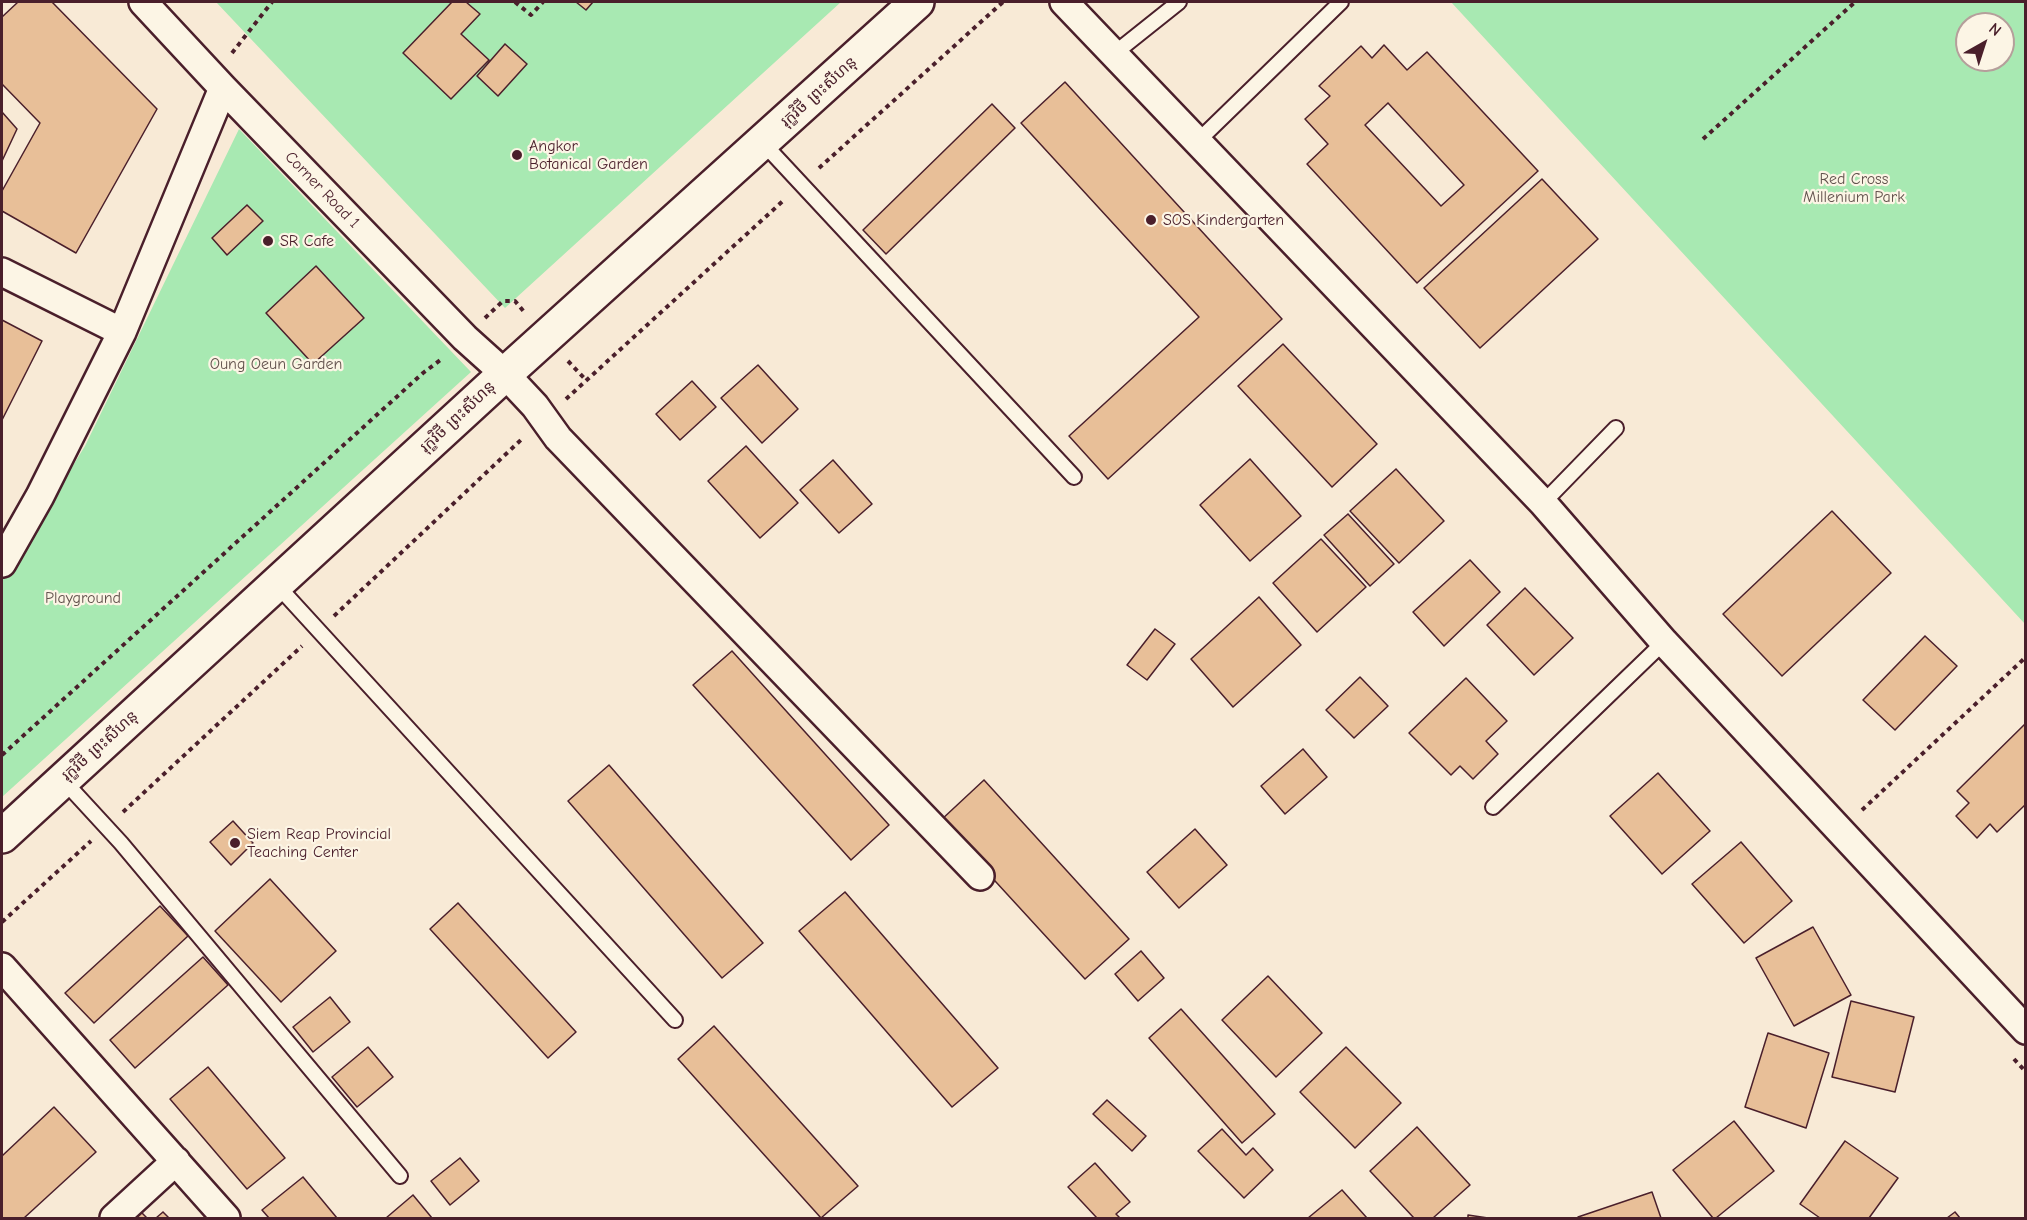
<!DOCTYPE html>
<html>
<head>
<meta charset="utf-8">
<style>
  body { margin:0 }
  #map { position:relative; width:2027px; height:1220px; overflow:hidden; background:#f8ead6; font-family:"Comic Neue",sans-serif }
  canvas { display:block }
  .frame { position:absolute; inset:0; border:3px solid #4a1f2b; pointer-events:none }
  .north { position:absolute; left:1955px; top:12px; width:60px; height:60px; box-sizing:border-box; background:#fcf5e5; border:2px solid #b59f9b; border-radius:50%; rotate:39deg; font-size:16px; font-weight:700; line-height:24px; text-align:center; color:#4a1f2b }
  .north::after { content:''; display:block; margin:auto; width:21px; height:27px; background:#4a1f2b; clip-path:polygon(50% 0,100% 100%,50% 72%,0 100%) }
</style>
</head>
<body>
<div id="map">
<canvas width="2027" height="1220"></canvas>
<div class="frame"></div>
<div class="north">N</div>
</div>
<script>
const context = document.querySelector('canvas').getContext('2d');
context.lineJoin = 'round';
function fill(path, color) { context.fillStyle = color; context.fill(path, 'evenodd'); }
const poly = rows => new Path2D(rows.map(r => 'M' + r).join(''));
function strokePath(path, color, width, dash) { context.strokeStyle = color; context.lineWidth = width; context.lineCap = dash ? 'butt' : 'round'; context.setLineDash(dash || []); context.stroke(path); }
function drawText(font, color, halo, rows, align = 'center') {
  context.font = font + ' "Comic Neue","Noto Sans Khmer",sans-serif'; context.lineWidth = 4.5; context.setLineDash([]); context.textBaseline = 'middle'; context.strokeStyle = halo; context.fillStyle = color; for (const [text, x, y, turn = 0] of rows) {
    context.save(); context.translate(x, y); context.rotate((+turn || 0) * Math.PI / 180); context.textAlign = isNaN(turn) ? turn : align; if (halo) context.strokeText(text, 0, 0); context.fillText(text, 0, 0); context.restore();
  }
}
const green = poly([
  [216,2,841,2,505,308],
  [1451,2,2025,2,2025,624],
  [1967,24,2003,24,2003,60,1967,60],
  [239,129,471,372,2,797,2,580,85,446]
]);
const building = poly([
  [18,2,52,2,157,109,76,253,2,211,2,191,40,123,2,84,2,17,18,2],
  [452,2,466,2,480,14,461,34,489,60,451,99,403,53,452,2],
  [576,2,593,2,586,10,576,2],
  [505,44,527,64,498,96,477,76,505,44],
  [1384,45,1407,70,1427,52,1538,171,1417,283,1307,164,1328,144,1305,119,1330,96,1319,86,1361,46,1372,58,1384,45],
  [1388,103,1464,185,1441,206,1365,125,1388,103],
  [1065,82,1282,319,1108,479,1069,436,1199,317,1021,123,1065,82],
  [992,104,1015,128,886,254,863,230,992,104],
  [2,112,17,129,2,161,2,112],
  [1542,179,1598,239,1480,348,1424,288,1542,179],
  [247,205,263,221,227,255,212,238,247,205],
  [316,266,364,318,313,364,266,313,316,266],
  [2,320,42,341,2,420,2,320],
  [1283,344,1377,444,1332,487,1238,386,1283,344],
  [758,365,798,409,762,443,721,398,758,365],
  [692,381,716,407,680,440,656,414,692,381],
  [746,446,798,503,760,538,708,481,746,446],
  [1250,459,1301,516,1250,561,1200,505,1250,459],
  [833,460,872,504,839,533,800,490,833,460],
  [1396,469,1444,521,1399,563,1350,511,1396,469],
  [1832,511,1891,573,1782,676,1723,614,1832,511],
  [1348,514,1394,564,1370,586,1324,535,1348,514],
  [1321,539,1366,587,1317,632,1273,583,1321,539],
  [1470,560,1500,592,1444,646,1413,612,1470,560],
  [1525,588,1573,638,1534,675,1487,625,1525,588],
  [1259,597,1301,645,1233,707,1191,659,1259,597],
  [1155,629,1175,644,1147,680,1127,665,1155,629],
  [1925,636,1957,666,1895,730,1863,700,1925,636],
  [732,651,889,825,851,860,693,685,732,651],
  [1360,677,1388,706,1354,738,1326,710,1360,677],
  [1466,678,1507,721,1486,741,1498,754,1473,779,1460,766,1451,775,1409,733,1466,678],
  [2026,723,2026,804,1997,832,1990,824,1977,838,1956,816,1969,803,1957,791,2026,723],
  [1303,749,1327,777,1285,814,1261,786,1303,749],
  [609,765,763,943,722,978,568,801,609,765],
  [1658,773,1710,831,1662,874,1610,816,1658,773],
  [984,780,1129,939,1085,979,940,821,984,780],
  [233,821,253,843,231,865,210,842,233,821],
  [1195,829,1227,865,1179,908,1147,872,1195,829],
  [1741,842,1792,901,1744,943,1692,884,1741,842],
  [270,879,336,951,281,1002,215,931,270,879],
  [845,892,998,1068,952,1107,799,931,845,892],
  [458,903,576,1032,548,1058,430,929,458,903],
  [160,906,188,936,94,1023,65,993,160,906],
  [1813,927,1851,995,1794,1026,1756,958,1813,927],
  [1141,951,1164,978,1138,1001,1115,974,1141,951],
  [203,957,228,985,135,1068,110,1040,203,957],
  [1268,976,1322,1033,1276,1077,1222,1020,1268,976],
  [330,997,350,1022,313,1052,293,1027,330,997],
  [1851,1001,1914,1017,1895,1092,1832,1077,1851,1001],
  [1181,1009,1275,1114,1242,1143,1149,1038,1181,1009],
  [714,1026,858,1186,821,1218,678,1059,714,1026],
  [1768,1033,1829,1053,1806,1128,1745,1107,1768,1033],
  [368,1047,393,1077,357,1107,332,1077,368,1047],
  [1346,1047,1401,1103,1355,1148,1300,1092,1346,1047],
  [208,1067,285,1158,247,1189,170,1099,208,1067],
  [1107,1100,1146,1136,1132,1151,1093,1114,1107,1100],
  [54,1107,96,1152,24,1218,2,1218,2,1156,54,1107],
  [1734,1121,1774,1171,1716,1218,1713,1218,1673,1170,1734,1121],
  [1417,1127,1470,1185,1433,1218,1414,1218,1370,1171,1417,1127],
  [1222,1129,1246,1155,1253,1148,1273,1170,1244,1198,1198,1151,1222,1129],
  [1845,1141,1898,1178,1869,1218,1820,1218,1800,1204,1845,1141],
  [460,1158,479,1181,450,1205,431,1181,460,1158],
  [1095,1163,1130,1202,1116,1214,1120,1218,1097,1218,1068,1187,1095,1163],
  [303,1177,337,1218,269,1218,262,1210,303,1177],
  [1342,1190,1367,1218,1308,1218,1342,1190],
  [1652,1192,1661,1218,1578,1218,1578,1217,1652,1192],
  [413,1195,432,1218,386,1218,413,1195],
  [138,1209,147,1218,127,1218,138,1209],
  [163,1212,169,1218,156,1218,163,1212],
  [1955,1212,1960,1218,1947,1218,1955,1212],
  [1468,1215,1488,1218,1468,1218,1468,1215]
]);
const path = poly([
  [515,2,531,15,543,2],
  [232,53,272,2],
  [1703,139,1855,2],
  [819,168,1003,2],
  [485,318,503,301,515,301,525,313],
  [568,361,586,380],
  [566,399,784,200],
  [334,616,523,438],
  [2,755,423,373,443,358],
  [1862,810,2026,657],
  [123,812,302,646],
  [2,922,91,841],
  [2014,1059,2026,1072]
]);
const lane = poly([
  [1115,53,1179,2],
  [1198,141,1341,2],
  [763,143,1074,477],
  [1543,503,1616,428],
  [276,584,675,1020],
  [63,780,121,843,400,1176],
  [1493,807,1664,642]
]);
const street = poly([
  [143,2,223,88,465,338,505,374,535,406,558,438,980,876],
  [1064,2,1543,503,1664,642,2026,1030],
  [2,272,122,332],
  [2,563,40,496,122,332,223,88],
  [2,967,226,1218],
  [114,1218,176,1161]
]);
const secondary = poly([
  [2,836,505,374,917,2]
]);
const markers = [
  [517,155,6,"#4a1f2b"],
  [1151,220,6,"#4a1f2b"],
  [268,241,6,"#4a1f2b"],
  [235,843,6,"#4a1f2b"]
];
const streetNames = [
  ["រុក្ខវិថី ព្រះសីហនុ",819,92,-42],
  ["Corner Road 1",322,190,46],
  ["រុក្ខវិថី ព្រះសីហនុ",458,417,-43],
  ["រុក្ខវិថី ព្រះសីហនុ",100,746,-42]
];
const poiNames = [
  ["Angkor",529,146],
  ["Botanical Garden",529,164],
  ["SOS Kindergarten",1163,220],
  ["SR Cafe",280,241],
  ["Siem Reap Provincial",247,834],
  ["Teaching Center",247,852]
];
const parkNames = [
  ["Red Cross",1854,179],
  ["Millenium Park",1854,197],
  ["Oung Oeun Garden",276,364],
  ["Playground",83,598]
];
fill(green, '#a8e9b2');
fill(building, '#e8bf98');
strokePath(building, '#4a1f2b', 1.5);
strokePath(lane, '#4a1f2b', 18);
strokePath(street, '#4a1f2b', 32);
strokePath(secondary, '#4a1f2b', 38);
strokePath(path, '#4a1f2b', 4, [4.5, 4.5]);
strokePath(lane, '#fcf5e5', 14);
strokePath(street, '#fcf5e5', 27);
strokePath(secondary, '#fcf5e5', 33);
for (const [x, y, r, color] of markers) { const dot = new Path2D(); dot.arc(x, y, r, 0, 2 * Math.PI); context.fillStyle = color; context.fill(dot); strokePath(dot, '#fcf5e5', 2); }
drawText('16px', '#4a1f2b', '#fcf5e5', streetNames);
drawText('16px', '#4a1f2b', '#fcf5e5', poiNames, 'left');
drawText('16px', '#62524d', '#fcf5e5', parkNames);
</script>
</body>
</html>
